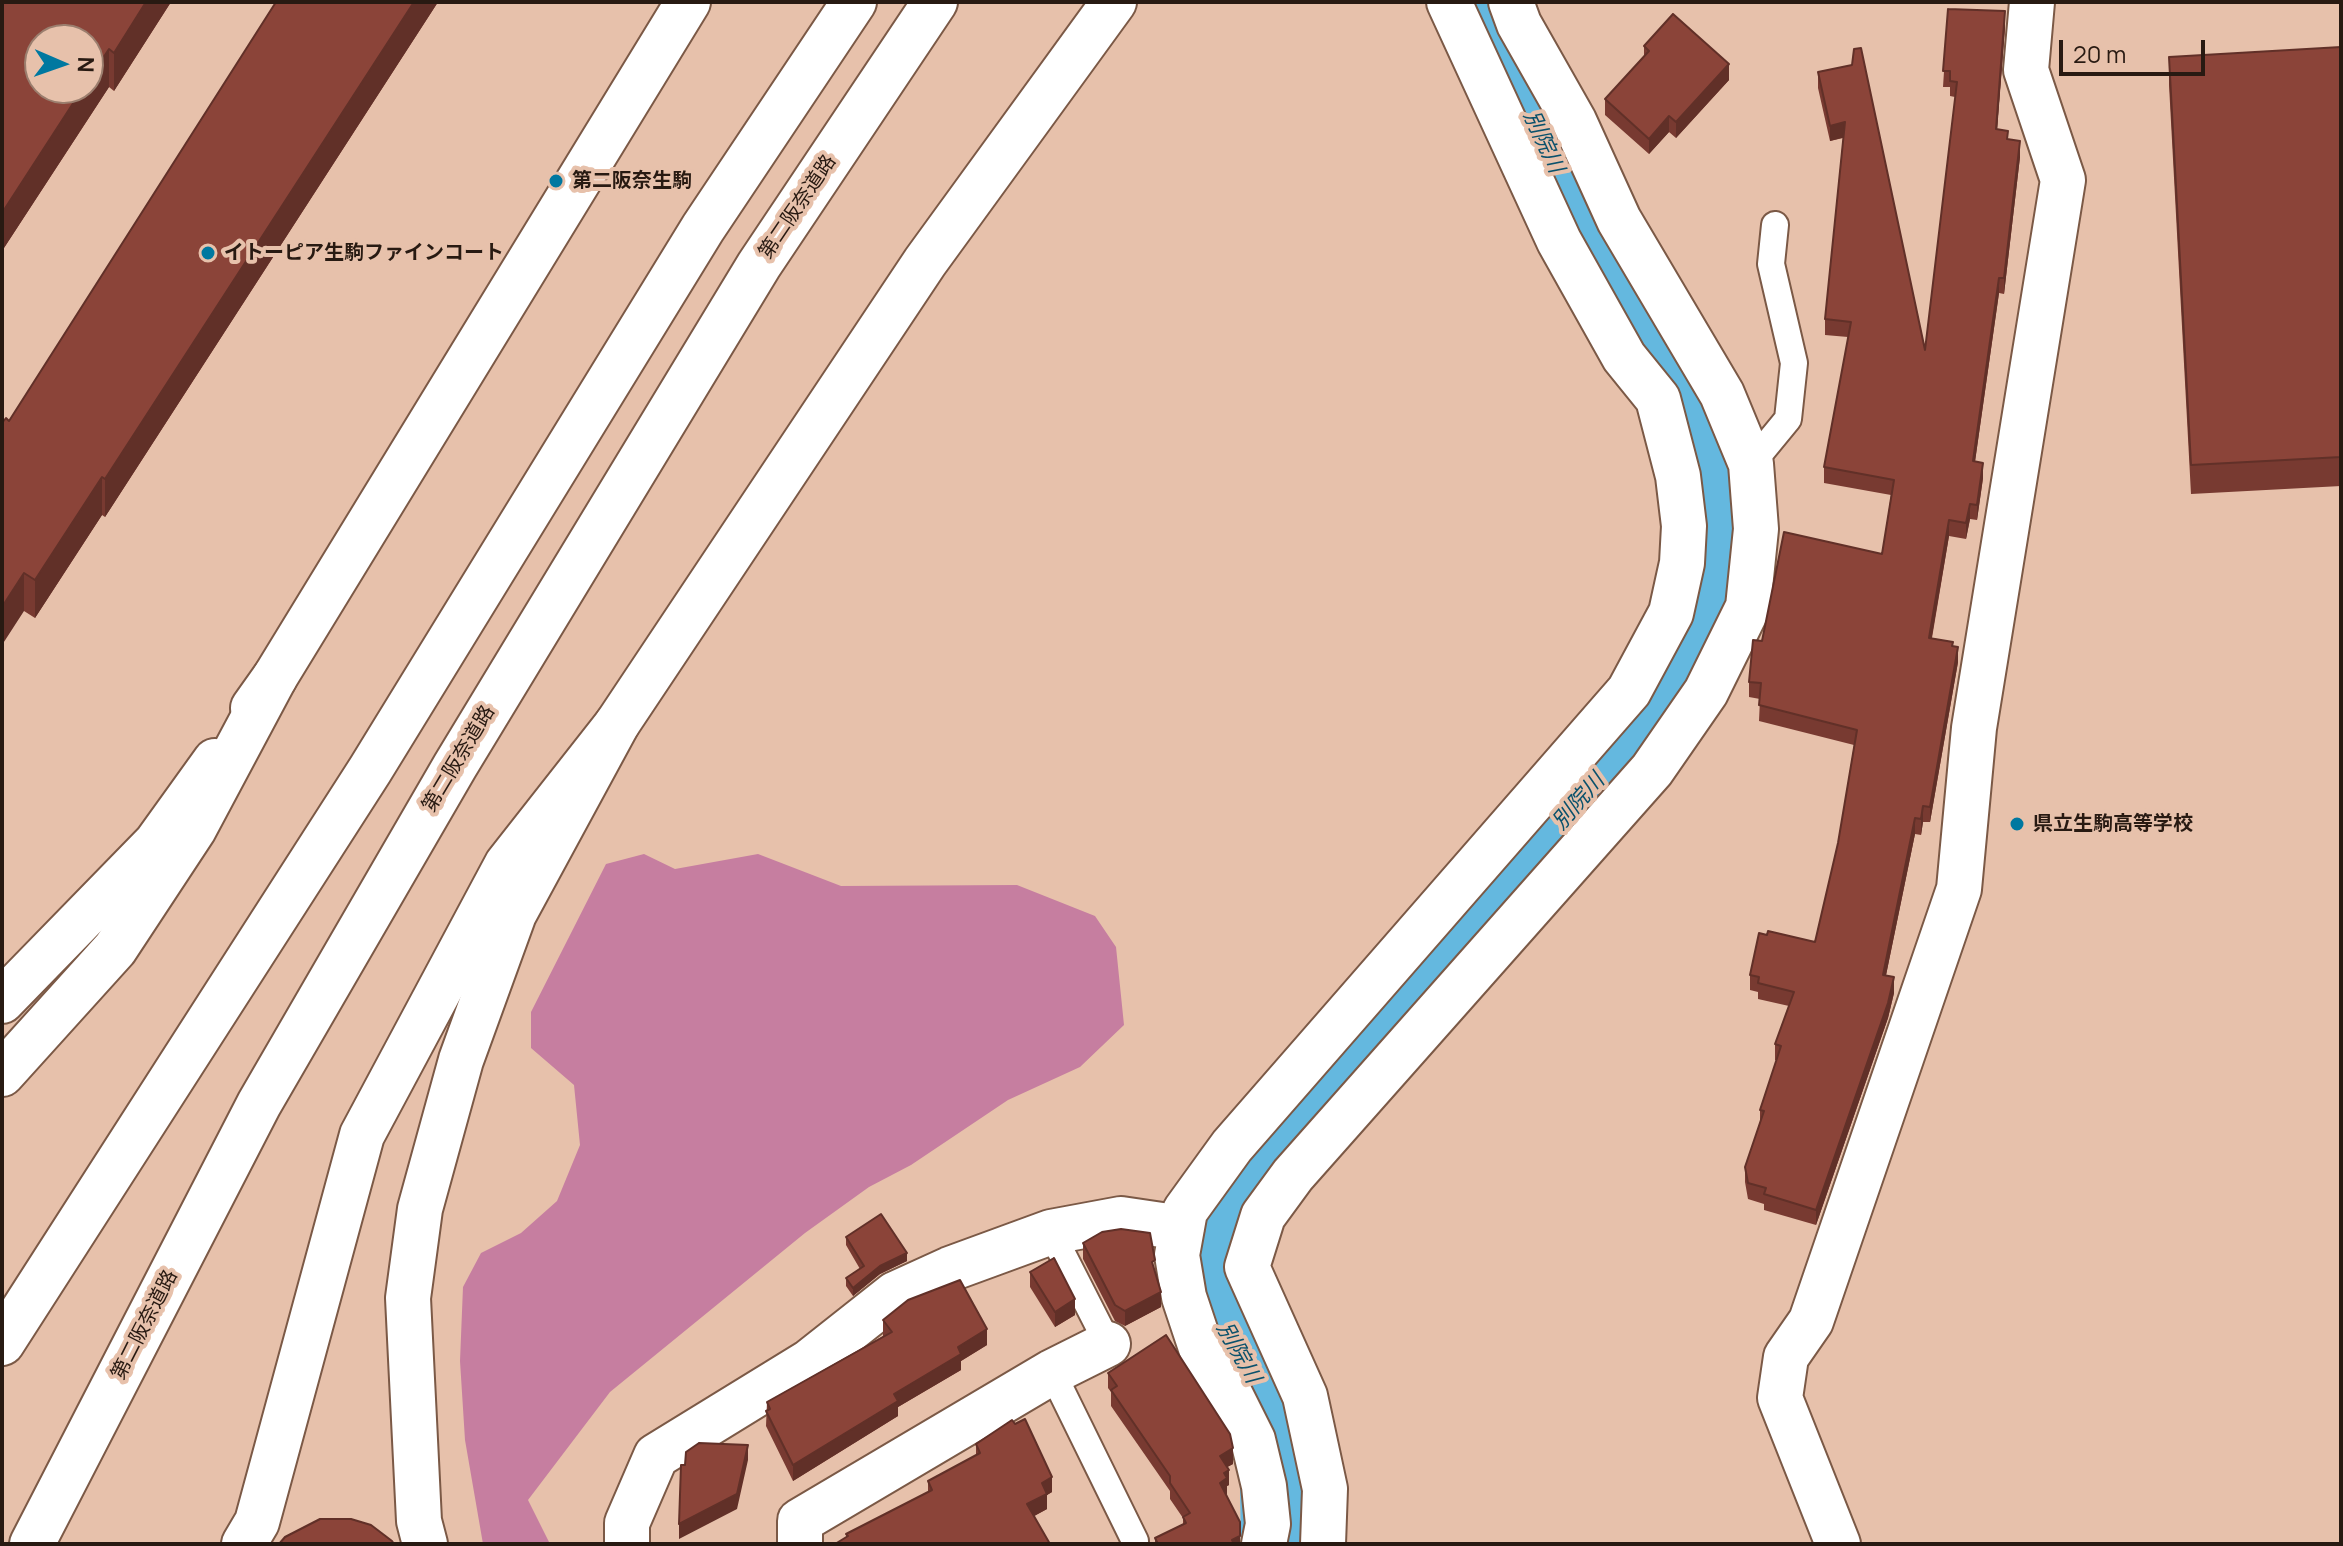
<!DOCTYPE html>
<html>
<head>
<meta charset="utf-8">
<style>
  body { margin:0 }
  #map { position:relative; width:2343px; height:1546px; overflow:hidden; background:#e7c1ab; font-family:Manrope,sans-serif }
  canvas { display:block }
  .frame { position:absolute; inset:0; border:4px solid #281a12; pointer-events:none }
  .north { position:absolute; left:24px; top:24px; width:80px; height:80px; box-sizing:border-box; background:#e7c1ab; border:2px solid #9b7e6e; border-radius:50%; rotate:92deg; font-size:22px; font-weight:700; line-height:32px; text-align:center; color:#281a12 }
  .north::after { content:''; display:block; margin:auto; width:28px; height:36px; background:#0078a0; clip-path:polygon(50% 0,100% 100%,50% 72%,0 100%) }
  .scale { position:absolute; left:2059px; top:40px; width:146px; height:36px; box-sizing:border-box; border:4px solid #281a12; border-top:0; padding-left:10px; font-size:24px; line-height:28px; white-space:nowrap; color:#281a12; -webkit-text-stroke:6px #e7c1ab; paint-order:stroke }
</style>
</head>
<body>
<div id="map">
<canvas width="2343" height="1546"></canvas>
<div class="frame"></div>
<div class="north">N</div>
<div class="scale">20 m</div>
</div>
<script>
const context = document.querySelector('canvas').getContext('2d');
context.lineJoin = 'round';
function fill(path, color) { context.fillStyle = color; context.fill(path, 'evenodd'); }
const poly = rows => new Path2D(rows.map(r => 'M' + r).join(''));
function strokePath(path, color, width, dash) { context.strokeStyle = color; context.lineWidth = width; context.lineCap = dash ? 'butt' : 'round'; context.setLineDash(dash || []); context.stroke(path); }
function drawText(font, color, halo, rows, align = 'center') {
  context.font = font + ' Manrope,"Noto Sans JP",sans-serif'; context.lineWidth = 8; context.setLineDash([]); context.textBaseline = 'middle'; context.strokeStyle = halo; context.fillStyle = color; for (const [text, x, y, turn = 0] of rows) {
    context.save(); context.translate(x, y); context.rotate((+turn || 0) * Math.PI / 180); context.textAlign = isNaN(turn) ? turn : align; if (halo) context.strokeText(text, 0, 0); context.fillText(text, 0, 0); context.restore();
  }
}
const forest = poly([
  [644,854,675,869,758,854,841,886,1017,885,1095,916,1116,947,1124,1025,1080,1067,1008,1100,911,1165,869,1187,805,1233,610,1392,528,1500,550,1544,483,1544,465,1440,460,1361,463,1287,481,1253,521,1233,557,1201,580,1145,574,1085,531,1048,531,1012,606,864]
]);
const river = poly([
  [1285,1544,1283,1436,1251,1383,1211,1302,1211,1222,1614,761,1687,653,1710,602,1722,547,1709,467,1681,394,1644,322,1586,234,1477,2]
]);
const service = poly([
  [1751,464,1788,419,1794,363,1771,264,1775,225],
  [1051,1232,1108,1344],
  [1052,1372,1135,1541]
]);
const minor = poly([
  [627,1544,627,1523,656,1456,809,1362,895,1294,950,1269,1051,1232,1121,1219,1182,1228],
  [800,1544,800,1521,1052,1372,1108,1344],
  [1264,1544,1268,1524,1264,1486,1253,1440,1229,1392,1206,1363,1184,1297,1177,1255,1185,1211,1232,1146,1629,691,1671,613,1682,563,1684,526,1678,476,1658,399,1624,357,1559,241,1449,2],
  [1323,1544,1325,1489,1305,1396,1247,1267,1263,1216,1293,1175,1652,770,1706,692,1748,607,1756,529,1751,464,1722,394,1619,220,1574,121,1519,24,1511,2],
  [1838,1544,1780,1398,1786,1357,1811,1321,1959,889,1974,728,2063,180,2026,70,2032,2]
]);
const tertiary = poly([
  [253,708,275,677,688,2],
  [2,1001,156,843,215,761],
  [425,1544,419,1521,408,1298,420,1209,461,1060,514,914,617,724,925,262,1114,2]
]);
const motorway = poly([
  [2,1074,115,949,194,829,275,677],
  [2,1343,370,770,703,228,854,2],
  [32,1544,259,1104,455,766,759,265,935,2],
  [244,1544,257,1522,362,1135,507,864,617,724]
]);
const wall = poly([
  [2,2,171,2,114,91,109,87,2,251],
  [276,2,438,2,105,517,102,515,35,618,24,611,9,421],
  [1948,9,2005,11,2005,27,1997,129,2008,131,2008,139,2020,141,2020,157,2004,294,1999,293,1975,461,1983,463,1983,478,1977,520,1970,519,1966,539,1949,536,1932,638,1953,642,1953,646,1958,647,1958,662,1930,822,1923,822,1921,835,1915,834,1886,975,1894,977,1894,993,1888,1018,1816,1225,1764,1210,1764,1204,1748,1199,1745,1182,1745,1167,1760,1122,1760,1110,1777,1060,1775,1060,1775,1044,1789,1006,1758,999,1758,992,1750,990,1750,975,1759,933,1767,935,1768,931,1815,942,1838,843,1854,745,1759,721,1760,699,1749,697,1749,682,1753,640,1762,641,1784,532,1882,554,1891,495,1824,483,1824,467,1848,337,1825,335,1825,319,1843,138,1830,141,1818,88,1818,72,1852,65,1854,49,1861,48,1925,350,1955,97,1950,96,1950,87,1943,87],
  [1644,46,1729,80,1676,138,1669,132,1649,154,1605,115,1605,99,1644,57],
  [2341,47,2341,486,2191,494,2169,85,2169,57],
  [846,1237,907,1261,880,1274,853,1296,846,1286,846,1278,860,1269,846,1245],
  [1083,1243,1155,1272,1161,1307,1125,1326,1115,1321,1083,1259],
  [1030,1272,1075,1315,1055,1327,1030,1287],
  [883,1320,987,1345,961,1361,961,1370,898,1407,898,1416,793,1481,766,1426,767,1402,883,1336],
  [1108,1373,1233,1464,1227,1467,1229,1485,1227,1486,1226,1494,1240,1544,1155,1544,1155,1538,1183,1524,1183,1518,1170,1499,1170,1491,1111,1406,1111,1392,1108,1388],
  [976,1444,1052,1492,1047,1495,1047,1509,1034,1516,846,1537,846,1534,928,1492,928,1481,976,1456]
]);
const shadedWall = poly([
  [146,2,171,2,114,91,114,53],
  [414,2,438,2,105,517,105,479],
  [2005,11,2005,27,1996,145,1996,129],
  [109,49,109,87,2,251,2,213,83,88,88,88,88,81],
  [1729,64,1729,80,1676,138,1676,122],
  [1669,116,1669,132,1649,154,1649,139],
  [1845,122,1845,137,1830,141,1830,126],
  [2020,141,2020,157,2004,294,2004,278],
  [1999,278,1999,293,1973,476,1973,461],
  [1983,463,1983,478,1977,520,1977,505],
  [102,477,102,515,35,618,35,580],
  [1970,504,1970,519,1966,539,1966,523],
  [1949,520,1949,536,1929,653,1929,638],
  [24,573,24,611,2,645,2,607],
  [1958,647,1958,662,1930,822,1930,807],
  [1923,806,1923,822,1921,835,1921,819],
  [1915,818,1915,834,1883,990,1883,975],
  [1894,977,1894,993,1888,1018,1816,1225,1816,1210],
  [907,1253,907,1261,880,1274,853,1296,853,1288,880,1266],
  [1161,1292,1161,1307,1125,1326,1125,1311],
  [1075,1299,1075,1315,1055,1327,1055,1312],
  [987,1329,987,1345,961,1361,961,1370,898,1407,898,1416,793,1481,793,1465,958,1347],
  [748,1445,748,1460,737,1509,679,1539,679,1524],
  [1233,1448,1233,1464,1220,1471,1220,1456],
  [1229,1470,1229,1485,1227,1486,1227,1494,1220,1498,1220,1483,1224,1473],
  [1052,1477,1052,1492,1047,1495,1047,1509,1027,1520,1027,1504,1042,1483],
  [1240,1536,1240,1544,1232,1544,1232,1540]
]);
const building = poly([
  [2,2,146,2,114,53,109,49,88,81,88,40,40,40,40,88,83,88,2,213,2,2],
  [276,2,414,2,105,479,102,477,35,580,24,573,2,607,2,423,6,418,9,421,276,2],
  [1948,9,2005,11,1996,129,2008,131,2007,139,2020,141,2004,278,1999,278,1973,461,1983,463,1977,505,1970,504,1966,523,1949,520,1929,638,1953,642,1952,646,1958,647,1930,807,1923,806,1921,819,1915,818,1883,975,1894,977,1888,1003,1816,1210,1764,1194,1766,1188,1748,1183,1745,1167,1764,1111,1760,1110,1781,1046,1775,1044,1794,992,1758,983,1759,977,1750,975,1759,933,1767,935,1768,931,1815,942,1838,843,1857,730,1759,705,1761,683,1749,682,1753,640,1762,641,1784,532,1882,554,1894,480,1824,467,1851,322,1825,319,1845,122,1830,126,1818,72,1852,65,1854,49,1861,48,1925,350,1957,82,1950,81,1950,71,1943,71,1948,9],
  [1673,14,1729,64,1676,122,1669,116,1649,139,1605,99,1649,51,1644,46,1673,14],
  [2341,47,2341,457,2191,465,2169,57,2341,47],
  [881,1214,907,1253,880,1266,853,1288,846,1278,864,1266,846,1237,881,1214],
  [1121,1229,1150,1233,1155,1260,1152,1262,1161,1292,1125,1311,1115,1305,1083,1243,1102,1232,1121,1229],
  [1054,1258,1075,1299,1055,1312,1030,1272,1054,1258],
  [960,1280,987,1329,958,1347,961,1354,894,1394,898,1401,793,1465,766,1411,770,1409,767,1402,892,1332,883,1320,908,1300,960,1280],
  [1166,1335,1230,1434,1233,1448,1220,1456,1229,1470,1224,1473,1227,1478,1220,1483,1240,1522,1240,1536,1232,1540,1234,1544,1158,1544,1155,1538,1186,1523,1183,1517,1190,1513,1170,1483,1170,1476,1111,1390,1117,1386,1108,1373,1166,1335],
  [1025,1419,1052,1477,1042,1483,1047,1494,1027,1504,1050,1544,835,1544,848,1536,846,1534,932,1490,928,1481,980,1453,976,1444,1012,1420,1015,1424,1025,1419],
  [699,1443,748,1445,737,1494,679,1524,681,1465,685,1465,686,1452,699,1443],
  [320,1519,351,1519,371,1525,392,1541,394,1544,279,1544,285,1537,320,1519]
]);
const markers = [
  [556,181,8,"#0078a0"],
  [208,253,8,"#0078a0"],
  [2017,824,8,"#0078a0"]
];
const poiNames = [
  ["第二阪奈生駒",572,181],
  ["イトーピア生駒ファインコート",224,253],
  ["県立生駒高等学校",2033,824]
];
const streetNames = [
  ["第二阪奈道路",798,207,-56],
  ["第二阪奈道路",459,759,-59],
  ["第二阪奈道路",145,1325,-63]
];
const waterNames = [
  ["別院川",1543,142,65],
  ["別院川",1579,802,-49],
  ["別院川",1238,1353,61]
];
fill(forest, '#c67ea0');
strokePath(river, '#64b8df', 88);
strokePath(service, '#7b5946', 30);
strokePath(minor, '#7b5946', 48);
strokePath(tertiary, '#7b5946', 48);
strokePath(motorway, '#7b5946', 48);
strokePath(service, '#fff', 26);
strokePath(minor, '#fff', 44);
strokePath(tertiary, '#fff', 44);
strokePath(motorway, '#fff', 44);
fill(wall, '#783a31');
fill(shadedWall, '#613028');
fill(building, '#8b4439');
strokePath(building, '#613028', 2);
for (const [x, y, r, color] of markers) { const dot = new Path2D(); dot.arc(x, y, r, 0, 2 * Math.PI); context.fillStyle = color; context.fill(dot); strokePath(dot, '#e7c1ab', 3); }
drawText('bold 20px', '#281a12', '#e7c1ab', poiNames, 'left');
drawText('20px', '#281a12', '#e7c1ab', streetNames);
drawText('italic 22px', '#0a516c', '#e7c1ab', waterNames);
</script>
</body>
</html>
